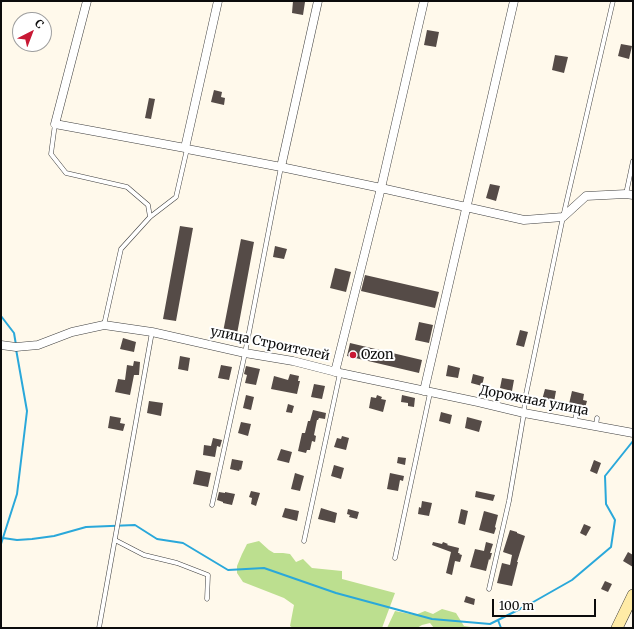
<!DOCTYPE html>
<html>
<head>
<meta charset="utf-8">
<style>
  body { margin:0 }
  #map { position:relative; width:634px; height:629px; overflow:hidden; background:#fff9eb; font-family:Merriweather,serif }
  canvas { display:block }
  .frame { position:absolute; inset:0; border:2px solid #0c0c0c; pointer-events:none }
  .north { position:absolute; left:12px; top:12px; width:40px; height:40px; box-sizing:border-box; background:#fff; border:1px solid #9e9e9e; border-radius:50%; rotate:42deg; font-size:11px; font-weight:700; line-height:16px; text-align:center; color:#0c0c0c }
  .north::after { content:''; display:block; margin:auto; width:14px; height:18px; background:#c81834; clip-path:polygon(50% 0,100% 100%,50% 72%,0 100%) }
  .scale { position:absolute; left:492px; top:599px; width:104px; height:18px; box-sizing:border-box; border:2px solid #0c0c0c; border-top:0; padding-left:5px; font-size:12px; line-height:14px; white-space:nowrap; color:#0c0c0c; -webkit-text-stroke:3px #fff; paint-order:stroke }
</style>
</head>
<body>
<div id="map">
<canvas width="634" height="629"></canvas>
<div class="frame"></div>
<div class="north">С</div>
<div class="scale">100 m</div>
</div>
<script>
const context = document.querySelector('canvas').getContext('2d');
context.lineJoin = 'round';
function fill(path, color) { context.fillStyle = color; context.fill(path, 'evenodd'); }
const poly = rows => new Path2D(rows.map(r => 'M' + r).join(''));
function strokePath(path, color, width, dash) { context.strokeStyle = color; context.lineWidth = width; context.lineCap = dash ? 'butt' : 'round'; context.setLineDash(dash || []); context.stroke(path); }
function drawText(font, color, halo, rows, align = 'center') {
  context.font = font + ' Merriweather,serif'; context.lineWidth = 4; context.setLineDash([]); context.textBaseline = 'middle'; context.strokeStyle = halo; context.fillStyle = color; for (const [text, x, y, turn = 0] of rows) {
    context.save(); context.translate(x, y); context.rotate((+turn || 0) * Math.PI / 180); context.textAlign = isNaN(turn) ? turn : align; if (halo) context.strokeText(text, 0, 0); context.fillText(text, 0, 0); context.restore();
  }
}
const forest = poly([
  [259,541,269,550,274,553,283,553,290,554,296,562,303,559,312,568,342,571,342,579,395,593,382,628,293,628,290,626,294,605,284,598,243,582,237,573,237,566,242,554,247,544],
  [442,609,456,613,464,626,478,628,434,628,430,623,422,625,417,628,387,628,395,611,415,615,425,611,433,614]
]);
const stream = poly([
  [1,2,2,1],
  [1,316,14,333,16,345],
  [3,538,17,540,32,539,54,536,86,527,135,525,157,539,183,543,228,570,264,568,336,593,432,619,490,624,528,605,572,580,611,547,615,520,606,504,605,476,633,441],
  [1,544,17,494,27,411,16,349],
  [498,620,501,628]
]);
const building = poly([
  [293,1,305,2,303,15,292,13],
  [427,30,439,32,436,47,424,45],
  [621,44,632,46,629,59,618,56],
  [555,55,568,57,564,73,552,70],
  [214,90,222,92,221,97,225,98,224,105,211,102],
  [149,98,155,99,151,119,145,118],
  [490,184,500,186,496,201,486,198],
  [180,226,193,228,176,321,163,319],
  [241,239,254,242,237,334,223,332],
  [275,246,287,249,284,259,273,257],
  [335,268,351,272,346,292,330,288],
  [365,275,439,292,435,308,361,291],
  [419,322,433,325,429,343,415,340],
  [520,330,528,332,524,347,516,345],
  [123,338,136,342,134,352,120,349],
  [350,343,422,360,419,373,347,356],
  [180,356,190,358,188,371,178,369],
  [134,361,140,362,139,375,134,375,130,395,115,392,118,379,125,380,127,365,133,366],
  [221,365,232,367,229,380,218,378],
  [448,365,460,368,458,378,446,376],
  [246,366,260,369,256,385,245,383,247,375,244,374],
  [290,374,299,376,298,381,300,381,297,394,271,389,274,376,288,380],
  [473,374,484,377,482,386,471,383],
  [502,378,514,380,512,391,500,388],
  [314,384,325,386,322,399,311,397],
  [545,389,556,391,554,402,542,400],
  [572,391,584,394,583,400,587,401,585,408,569,404],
  [246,395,254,397,251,410,243,408],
  [377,395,382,397,381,399,386,400,383,412,369,408,371,397,376,398],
  [402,395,415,398,414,407,408,406,408,403,401,402],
  [149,401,163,403,161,416,147,413],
  [288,404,294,406,292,413,286,412],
  [313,410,326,413,325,419,319,418,318,420,317,420,314,435,316,436,315,442,312,441,310,450,307,450,306,453,298,451,302,433,305,433,308,421,310,421],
  [441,412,452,415,450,424,439,421],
  [110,416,121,418,120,423,125,424,123,431,108,428],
  [467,417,482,421,479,432,465,428],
  [241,422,251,424,248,436,238,433],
  [342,436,349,438,346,450,334,447,337,438,341,439],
  [213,438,222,440,220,447,217,446,215,457,203,455,204,445,211,446],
  [281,449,292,452,289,463,277,460],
  [398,457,406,458,405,465,397,463],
  [232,459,243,461,241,470,240,469,239,471,230,469],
  [594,460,601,463,597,474,590,471],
  [334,465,344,468,341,479,331,476],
  [196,470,211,473,208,487,193,484],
  [295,473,304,476,300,491,291,489],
  [390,473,404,476,403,481,400,480,398,491,387,489],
  [251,491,260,493,256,506,251,504,252,498,249,497],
  [476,491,495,495,493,501,475,497],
  [219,492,225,493,225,492,235,494,232,505,223,503,223,502,217,500],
  [422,501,432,503,429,516,418,514,419,507,421,508],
  [285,508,299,511,297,521,282,517],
  [321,508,337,513,335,523,318,519],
  [348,509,359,512,357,519,349,517,350,515,347,514],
  [461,509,468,511,465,525,458,523],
  [484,511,498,515,495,527,496,528,494,534,479,530],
  [584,524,591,527,586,536,580,533],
  [510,530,517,532,517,533,525,536,517,562,518,562,512,586,497,583,502,563,510,565,512,555,503,552],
  [433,542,442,544,443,542,448,544,447,545,459,548,458,553,460,553,459,554,462,555,460,562,455,561,452,575,446,573,451,552,432,545],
  [486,542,493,544,490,553,492,553,490,560,489,559,486,571,470,567,475,549,484,551],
  [628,552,633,555,633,567,623,561],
  [605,581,612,584,608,592,601,589],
  [466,596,475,599,474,605,464,602]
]);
const lane = poly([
  [55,124,51,154,66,173,127,187,148,205,150,217],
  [626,194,633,161],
  [104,325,121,249,150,217,176,197,187,149],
  [575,422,576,413],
  [596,426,597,418],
  [212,505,245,353,281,167],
  [115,540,144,555,177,563,208,575,207,599],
  [304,541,340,373],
  [395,558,430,393],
  [489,589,509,501,524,413,525,399,563,217,613,1],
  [99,628,152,332]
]);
const street = poly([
  [87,1,55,124,185,148,187,149,281,167,381,188,524,220,563,217,586,196,626,194,633,195],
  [185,148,218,1],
  [281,167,318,1],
  [1,345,16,347,38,345,72,332,104,325,152,332,245,353,293,361,340,373,478,402,524,413,633,433],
  [335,372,381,188,424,1],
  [424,391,514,1]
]);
const secondary = poly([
  [617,628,633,595]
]);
const markers = [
  [353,355,4,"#c81834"]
];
const streetNames = [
  ["улица Строителей",270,344,12],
  ["Дорожная улица",534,401,11]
];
const poiNames = [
  ["Ozon",361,355]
];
fill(forest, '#bcdf8f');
strokePath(stream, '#2aa8da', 2);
fill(building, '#554b47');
strokePath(lane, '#3f3f3f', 5);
strokePath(street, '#3f3f3f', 9);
strokePath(secondary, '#2e2e2e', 12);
strokePath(lane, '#fff', 4);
strokePath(street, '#fff', 8);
strokePath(secondary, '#ffeba6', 11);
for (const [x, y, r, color] of markers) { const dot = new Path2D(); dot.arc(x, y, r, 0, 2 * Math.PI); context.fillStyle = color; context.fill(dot); strokePath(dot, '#fff', 1.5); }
drawText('13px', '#0c0c0c', '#fff', streetNames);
drawText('13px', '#0c0c0c', '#fff', poiNames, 'left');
</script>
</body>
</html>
